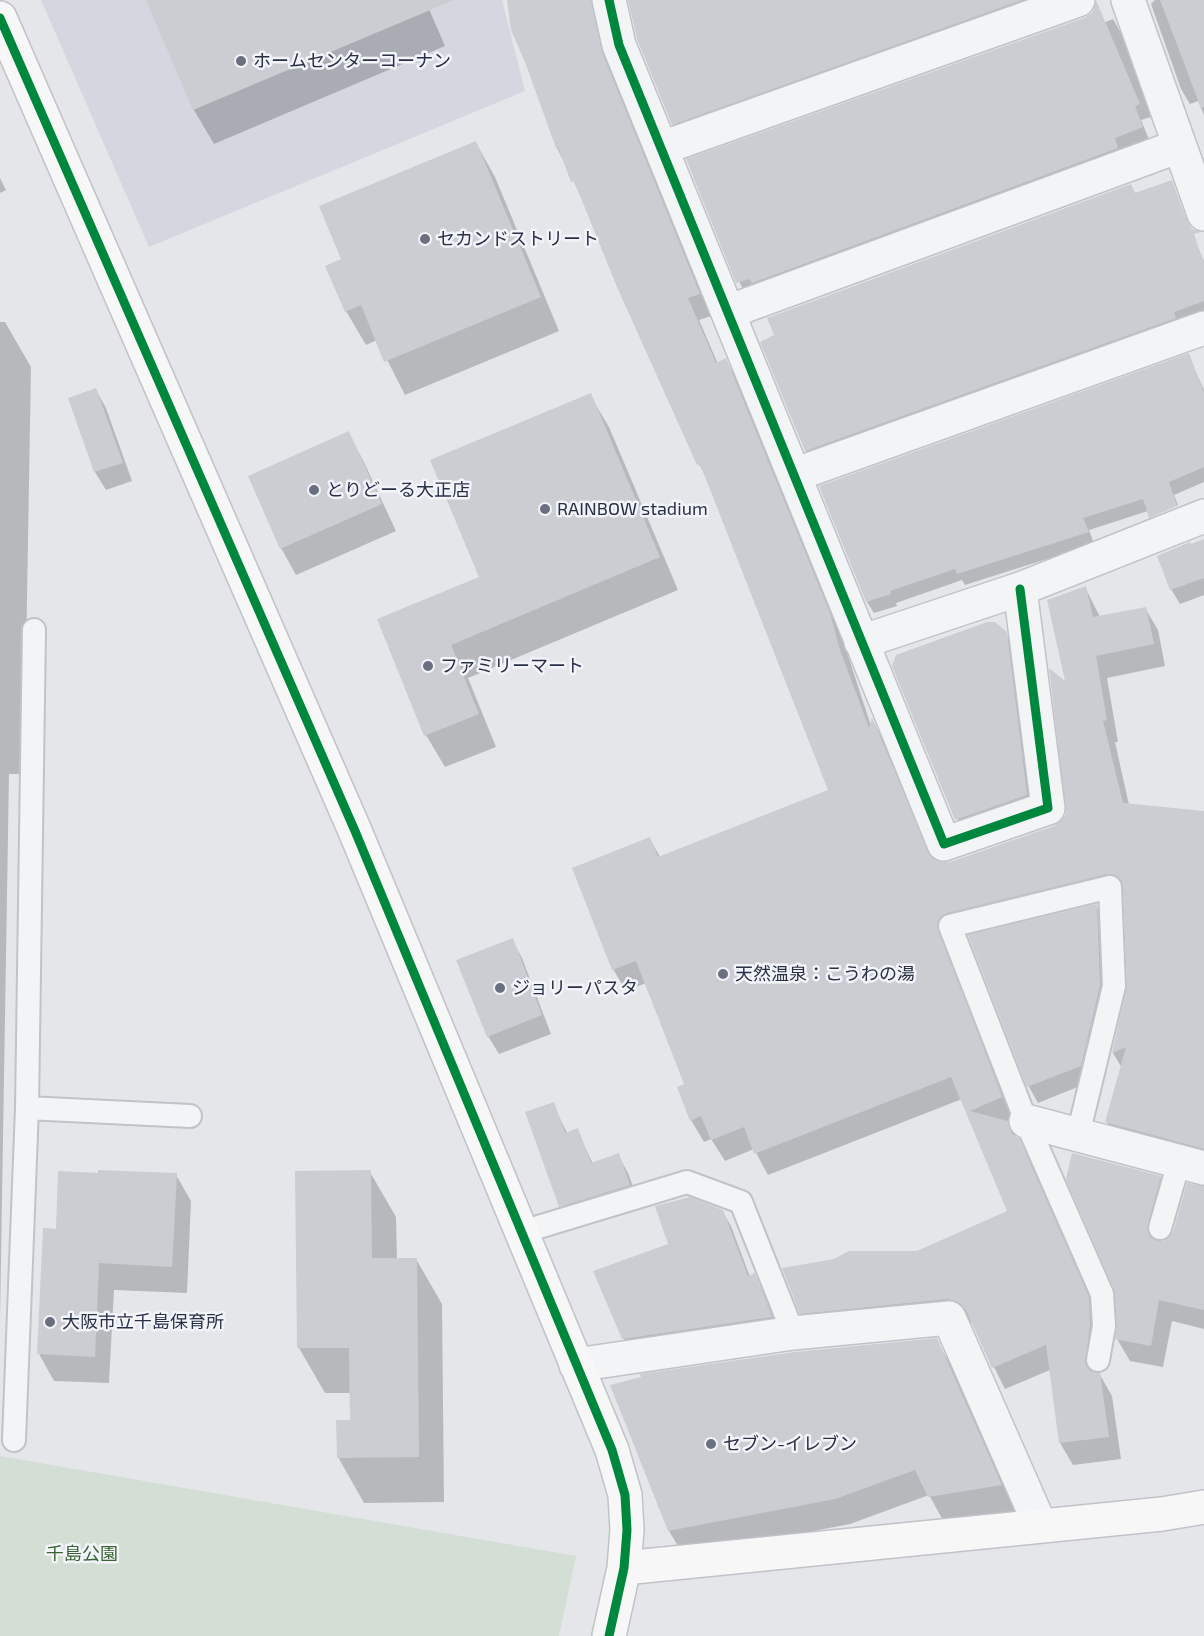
<!DOCTYPE html>
<html>
<head>
<meta charset="utf-8">
<style>
  body { margin:0 }
  canvas { display:block; background:#e4e6ea }
</style>
</head>
<body>
<canvas width="1204" height="1636"></canvas>
<script>
const context = document.querySelector('canvas').getContext('2d');
context.lineJoin = 'round';
function fill(path, color) { context.fillStyle = color; context.fill(path, 'evenodd'); }
const poly = rows => new Path2D(rows.map(r => 'M' + r).join(''));
function strokePath(path, color, width, dash) { context.strokeStyle = color; context.lineWidth = width; context.lineCap = dash ? 'butt' : 'round'; context.setLineDash(dash || []); context.stroke(path); }
function drawText(font, color, halo, rows, align = 'center') {
  context.font = font + ' "Exo 2","Noto Sans JP",sans-serif'; context.lineWidth = 5; context.setLineDash([]); context.textBaseline = 'middle'; context.strokeStyle = halo; context.fillStyle = color; for (const [text, x, y, turn = 0] of rows) {
    context.save(); context.translate(x, y); context.rotate((+turn || 0) * Math.PI / 180); context.textAlign = isNaN(turn) ? turn : align; if (halo) context.strokeText(text, 0, 0); context.fillText(text, 0, 0); context.restore();
  }
}
const built = poly([
  [41,0,502,0,525,91,149,247]
]);
const green = poly([
  [0,1456,576,1556,559,1636,0,1636]
]);
const shadow = poly([
  [147,0,425,0,445,46,214,144,194,110],
  [510,0,579,0,591,11,604,32,613,76,711,316,699,320,718,364,726,360,738,382,842,637,871,726,873,721,884,742,935,861,950,863,1055,827,1067,815,1068,685,1085,587,1100,617,1145,608,1158,630,1165,666,1107,678,1118,742,1115,742,1129,805,1204,813,1204,1167,1119,1144,1107,1122,1122,1068,1113,1053,1129,986,1125,897,1121,895,960,934,1014,1120,1007,1122,1031,1161,1100,1321,1102,1348,1099,1373,1112,1396,1121,1459,1073,1465,1060,1443,1050,1370,1005,1389,972,1323,961,1321,814,1335,801,1313,918,1253,1009,1212,962,1099,768,1175,754,1149,725,1161,711,1139,704,1142,691,1120,686,1085,646,983,626,991,613,969,650,839,660,857,830,791,710,485,699,464,584,202,557,148,527,61],
  [630,0,1046,0,682,139,673,124],
  [1155,0,1204,0,1204,115,1198,101,1190,104,1181,89,1151,4],
  [1113,19,1121,33,1151,117,1141,120,1150,142,746,297,688,160,926,94],
  [476,143,495,177,559,331,405,395,377,340,366,345,346,311,343,260],
  [0,178,6,190,0,193],
  [1171,182,1204,262,1204,316,813,463,806,451,1131,185,1136,195],
  [0,322,5,322,31,367,24,774,9,774,0,1321],
  [1188,355,1204,390,1204,482,1174,495,1178,505,1150,516,1148,511,1089,530,1094,544,965,585,962,580,896,603,897,606,874,613,867,602],
  [96,390,106,408,132,481,106,490,95,472,70,399],
  [590,395,609,427,678,590,468,678,496,747,445,767,426,735,379,620,481,578],
  [348,433,363,460,396,531,296,575,281,548],
  [1179,507,1183,519,1157,529,1151,518],
  [1204,541,1204,595,1180,604,1171,589,1190,546],
  [1005,633,1014,648,1035,810,964,834,893,666],
  [1096,906,1106,922,1109,1002,1090,1082,1038,1103,1029,1087,970,937],
  [512,940,522,958,551,1034,499,1054,488,1036],
  [553,1104,567,1133,577,1130,593,1164,618,1155,628,1173,639,1203,571,1224,561,1206],
  [370,1172,396,1217,397,1259,416,1259,442,1304,444,1502,364,1503,338,1457,352,1421,351,1393,325,1393,299,1348],
  [176,1175,191,1201,187,1293,114,1290,109,1383,54,1381,39,1354,57,1231],
  [1160,1177,1173,1199,1160,1242,1164,1242,1174,1233,1204,1187,1204,1329,1172,1321,1163,1367,1130,1361,1117,1339],
  [722,1211,731,1226,750,1277,754,1275,762,1290,779,1332,632,1354,624,1339,670,1245],
  [936,1340,951,1365,1015,1511,944,1522,929,1495,850,1524,684,1556,669,1531,644,1378]
]);
const building = poly([
  [146,0,454,0,193,110],
  [507,0,591,0,602,52,700,294,688,298,716,363,726,358,830,613,840,650,869,728,872,718,932,858,940,862,950,862,1054,826,1066,814,1049,668,1065,681,1047,600,1086,586,1093,617,1146,607,1154,644,1096,656,1107,720,1103,721,1123,803,1204,811,1204,1149,1105,1122,1126,1047,1112,1053,1127,986,1123,886,1120,879,1107,874,947,913,940,917,937,924,1002,1097,970,1111,1008,1121,1012,1134,1019,1138,1089,1297,1090,1325,1085,1364,1090,1371,1100,1373,1109,1437,1059,1443,1046,1345,992,1368,966,1310,958,1302,947,1299,800,1314,782,1268,834,1259,849,1251,917,1251,1007,1211,951,1077,754,1154,744,1127,711,1140,701,1116,690,1121,677,1087,684,1084,636,961,612,970,572,868,650,837,658,857,828,790,700,464,697,465,617,287,574,181,571,182,558,147,556,148,525,62,511,30],
  [628,0,1022,0,672,125,637,39],
  [1096,0,1140,104,1135,106,1143,127,1115,138,1118,148,752,283,750,279,736,283,686,159,1084,18,1093,12],
  [1160,0,1204,0,1204,107,1201,108],
  [476,141,541,297,384,362,361,305,345,312,325,266,341,259,319,206],
  [1172,180,1187,221,1192,229,1201,232,1194,234,1204,264,1204,301,1174,312,1176,318,805,451,760,342,774,335,767,318,1131,184,1135,193],
  [1189,353,1204,393,1204,467,1169,482,1177,506,1149,518,1143,499,1083,518,1089,532,957,574,955,569,890,591,891,594,866,602,819,486],
  [96,388,123,463,94,472,68,398],
  [591,393,660,557,451,645,479,714,424,736,377,619,479,577,430,460],
  [349,431,382,504,280,549,248,476],
  [1204,539,1204,578,1170,590,1157,556,1190,542,1191,544],
  [987,622,995,622,1007,632,1027,795,955,820,892,666,896,655],
  [1097,904,1100,985,1081,1066,1027,1087,968,935],
  [513,938,542,1015,487,1037,456,960],
  [554,1102,565,1133,578,1128,591,1163,619,1153,630,1185,559,1207,525,1112],
  [1072,1153,1161,1176,1147,1225,1150,1237,1157,1241,1164,1241,1173,1232,1187,1183,1204,1186,1204,1310,1159,1300,1151,1346,1115,1339,1117,1325,1114,1289,1066,1179],
  [98,1170,177,1173,172,1267,99,1263,95,1357,37,1354,43,1228,56,1229,58,1171,98,1173],
  [371,1170,372,1258,417,1258,419,1457,337,1458,336,1420,350,1420,349,1348,297,1348,295,1171],
  [690,1197,723,1210,748,1276,755,1273,772,1317,622,1339,593,1271,668,1244,655,1206],
  [937,1338,1002,1485,928,1497,915,1470,835,1499,668,1531,610,1385,641,1377,640,1374,795,1352]
]);
const lane = poly([
  [27,1108,190,1116],
  [1078,1135,1114,986,1110,887,950,926,1026,1121,1102,1294,1104,1326,1098,1360],
  [1160,1228,1179,1162],
  [522,1232,687,1182,741,1202,793,1333],
  [14,1440,27,1108,34,630]
]);
const street = poly([
  [609,0,619,45,944,844,1048,808,1020,589],
  [1128,0,1204,214],
  [662,148,1078,0],
  [728,312,1179,146],
  [794,475,1204,328],
  [861,642,1020,589,1204,516],
  [1026,1121,1204,1168],
  [576,1365,793,1333,949,1318,1040,1525]
]);
const secondary = poly([
  [0,18,355,831,612,1450,625,1495,627,1530,624,1568,609,1636],
  [624,1568,1162,1514,1204,1507]
]);
const cycleway = poly([
  [609,0,619,45,944,844,1048,808,1020,589],
  [0,18,355,831,612,1450,625,1495,627,1530,624,1568,609,1636]
]);
const markers = [
  [241,61,6,"#6a707f"],
  [425,239,6,"#6a707f"],
  [314,490,6,"#6a707f"],
  [545,509,6,"#6a707f"],
  [428,666,6,"#6a707f"],
  [723,974,6,"#6a707f"],
  [500,988,6,"#6a707f"],
  [50,1322,6,"#6a707f"],
  [711,1444,6,"#6a707f"]
];
const poiNames = [
  ["ホームセンターコーナン",253,61],
  ["セカンドストリート",437,239],
  ["とりどーる大正店",326,490],
  ["RAINBOW stadium",557,509],
  ["ファミリーマート",440,666],
  ["天然温泉：こうわの湯",735,974],
  ["ジョリーパスタ",512,988],
  ["大阪市立千島保育所",62,1322],
  ["セブン-イレブン",723,1444]
];
const parkNames = [
  ["千島公園",82,1554]
];
fill(built, '#d4d7df');
fill(green, '#d3ded4');
fill(shadow, '#0003');
fill(building, '#cbcdd2');
strokePath(lane, '#c1c3c8', 26);
strokePath(street, '#c1c3c8', 36);
strokePath(secondary, '#c1c3c8', 36);
strokePath(lane, '#f3f4f6', 22);
strokePath(street, '#f3f4f6', 33);
strokePath(secondary, '#f7f7f8', 33);
strokePath(cycleway, '#00873e', 9);
for (const [x, y, r, color] of markers) { const dot = new Path2D(); dot.arc(x, y, r, 0, 2 * Math.PI); context.fillStyle = color; context.fill(dot); strokePath(dot, '#f2f4f9', 2); }
drawText('18px', '#283046', '#f2f4f9', poiNames, 'left');
drawText('18px', '#386433', '#f2f4f9', parkNames);
</script>
</body>
</html>
